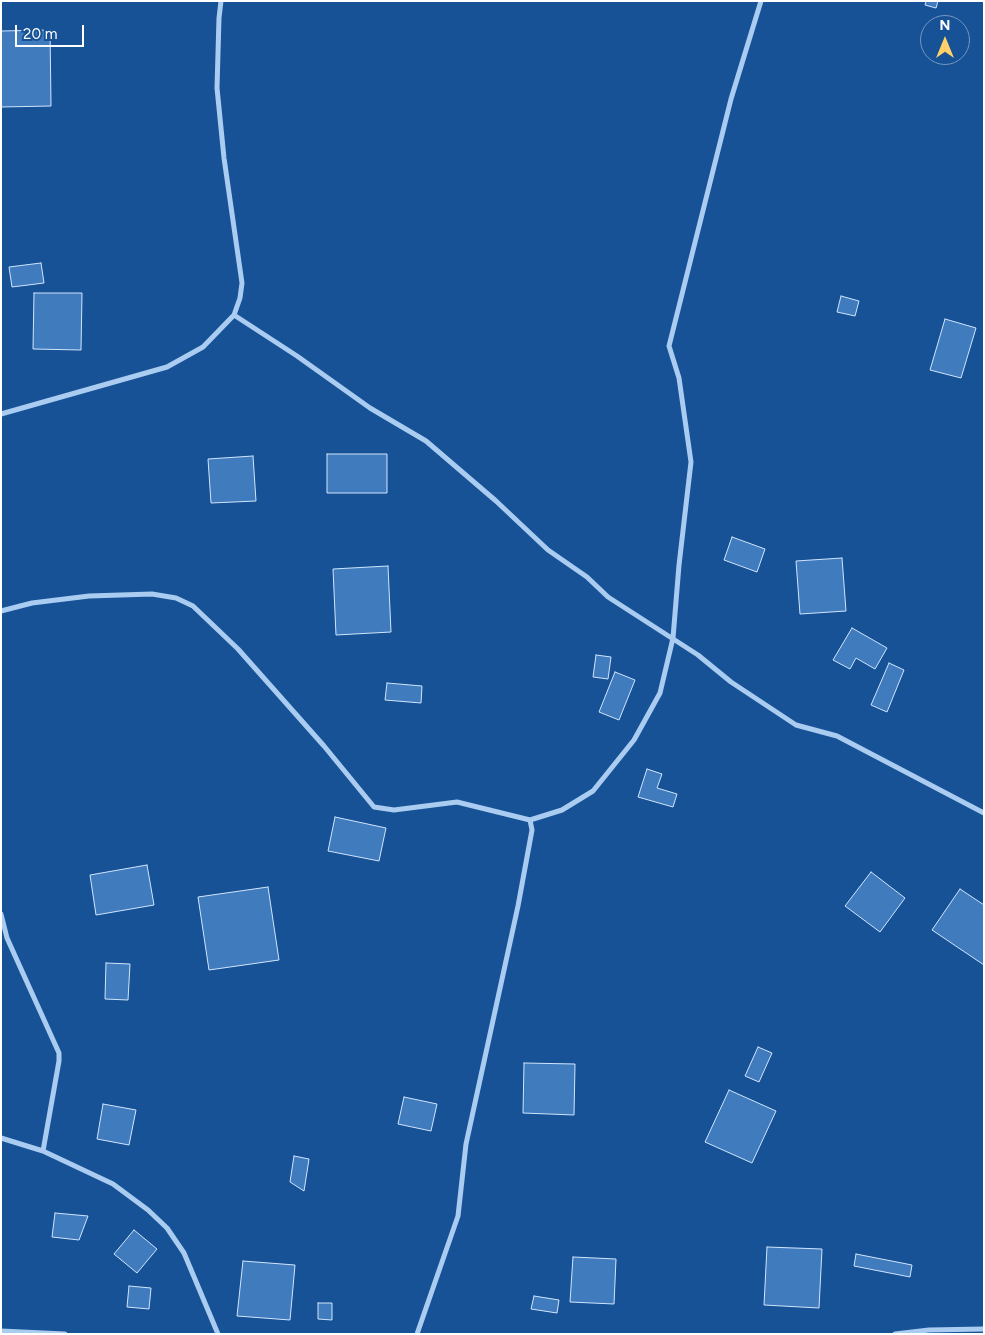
<!DOCTYPE html>
<html>
<head>
<meta charset="utf-8">
<style>
  body { margin:0 }
  #map { position:relative; width:985px; height:1335px; overflow:hidden; background:#175297; font-family:Figtree,sans-serif }
  canvas { display:block }
  .frame { position:absolute; inset:0; border:2px solid #fff; pointer-events:none }
  .north { position:absolute; left:920px; top:15px; width:50px; height:50px; box-sizing:border-box; background:#175297; border:1px solid #7497c1; border-radius:50%; rotate:0deg; font-size:14px; font-weight:700; line-height:20px; text-align:center; color:#fff }
  .north::after { content:''; display:block; margin:auto; width:18px; height:22px; background:#ffd06a; clip-path:polygon(50% 0,100% 100%,50% 72%,0 100%) }
  .scale { position:absolute; left:15px; top:25px; width:69px; height:22px; box-sizing:border-box; border:2px solid #fff; border-top:0; padding-left:6px; font-size:15px; line-height:18px; white-space:nowrap; color:#fff; -webkit-text-stroke:4px #175297; paint-order:stroke }
</style>
</head>
<body>
<div id="map">
<canvas width="985" height="1335"></canvas>
<div class="frame"></div>
<div class="north">N</div>
<div class="scale">20 m</div>
</div>
<script>
const context = document.querySelector('canvas').getContext('2d');
context.lineJoin = 'round';
function fill(path, color) { context.fillStyle = color; context.fill(path, 'evenodd'); }
const poly = rows => new Path2D(rows.map(r => 'M' + r).join(''));
function strokePath(path, color, width, dash) { context.strokeStyle = color; context.lineWidth = width; context.lineCap = dash ? 'butt' : 'round'; context.setLineDash(dash || []); context.stroke(path); }
const building = poly([
  [926,1,938,1,936,8,925,5,926,1],
  [50,30,51,106,1,107,1,31,50,30],
  [41,263,44,283,12,287,9,267,41,263],
  [34,293,82,293,81,350,33,349,34,293],
  [841,296,859,301,855,316,837,312,841,296],
  [945,319,976,328,961,378,930,370,945,319],
  [327,454,387,454,387,493,327,493,327,454],
  [253,456,256,501,211,503,208,459,253,456],
  [732,537,765,549,757,572,724,560,732,537],
  [842,558,846,611,800,614,796,561,842,558],
  [388,566,391,632,336,635,333,569,388,566],
  [852,628,887,648,875,669,856,658,850,669,833,660,852,628],
  [596,655,611,657,608,679,593,677,596,655],
  [889,663,904,670,887,712,871,705,889,663],
  [615,672,635,680,619,720,599,712,615,672],
  [387,683,422,686,421,703,385,700,387,683],
  [647,769,662,774,657,788,677,794,673,807,638,797,647,769],
  [335,817,386,828,379,861,328,851,335,817],
  [147,865,154,905,96,915,90,875,147,865],
  [871,872,905,898,880,932,845,906,871,872],
  [268,887,279,960,209,970,198,897,268,887],
  [960,889,984,905,984,965,932,930,960,889],
  [106,963,130,964,128,1000,105,999,106,963],
  [758,1047,772,1053,759,1082,745,1076,758,1047],
  [524,1063,575,1064,574,1115,523,1113,524,1063],
  [729,1090,776,1111,752,1163,705,1142,729,1090],
  [404,1097,437,1104,431,1131,398,1124,404,1097],
  [103,1104,136,1110,129,1145,97,1139,103,1104],
  [294,1156,309,1159,304,1191,290,1182,294,1156],
  [55,1213,88,1216,79,1240,52,1237,55,1213],
  [134,1230,157,1249,137,1273,114,1254,134,1230],
  [767,1247,822,1249,819,1308,764,1305,767,1247],
  [856,1254,912,1265,910,1277,854,1266,856,1254],
  [573,1257,616,1259,614,1304,570,1302,573,1257],
  [243,1261,295,1265,290,1320,237,1316,243,1261],
  [129,1286,151,1288,149,1309,127,1307,129,1286],
  [534,1296,559,1300,557,1313,531,1309,534,1296],
  [318,1303,332,1303,332,1320,318,1319,318,1303]
]);
const street = poly([
  [234,315,297,356,370,408,426,441,496,501,548,550,587,577,608,597,698,655,731,682,796,725,837,736,984,813],
  [1,414,167,367,203,347,234,315,240,298,242,283,224,158,217,88,219,18,221,1],
  [1,611,32,603,89,596,152,594,176,598,193,606,238,649,324,746,374,807,394,810,457,802,530,820],
  [1,914,7,938,59,1053,59,1061,43,1151],
  [1,1138,43,1151,113,1184,148,1210,167,1228,184,1253,218,1334],
  [1,1331,65,1334],
  [417,1334,458,1216,466,1144,518,906,532,830,530,820,562,810,593,791,634,740,660,693,673,638,679,565,691,462,679,378,669,346,731,99,761,1],
  [895,1334,929,1330,984,1329]
]);
fill(building, '#407bbe');
strokePath(building, '#d1e5fc', 1);
strokePath(street, '#aaccf1', 5);
</script>
</body>
</html>
